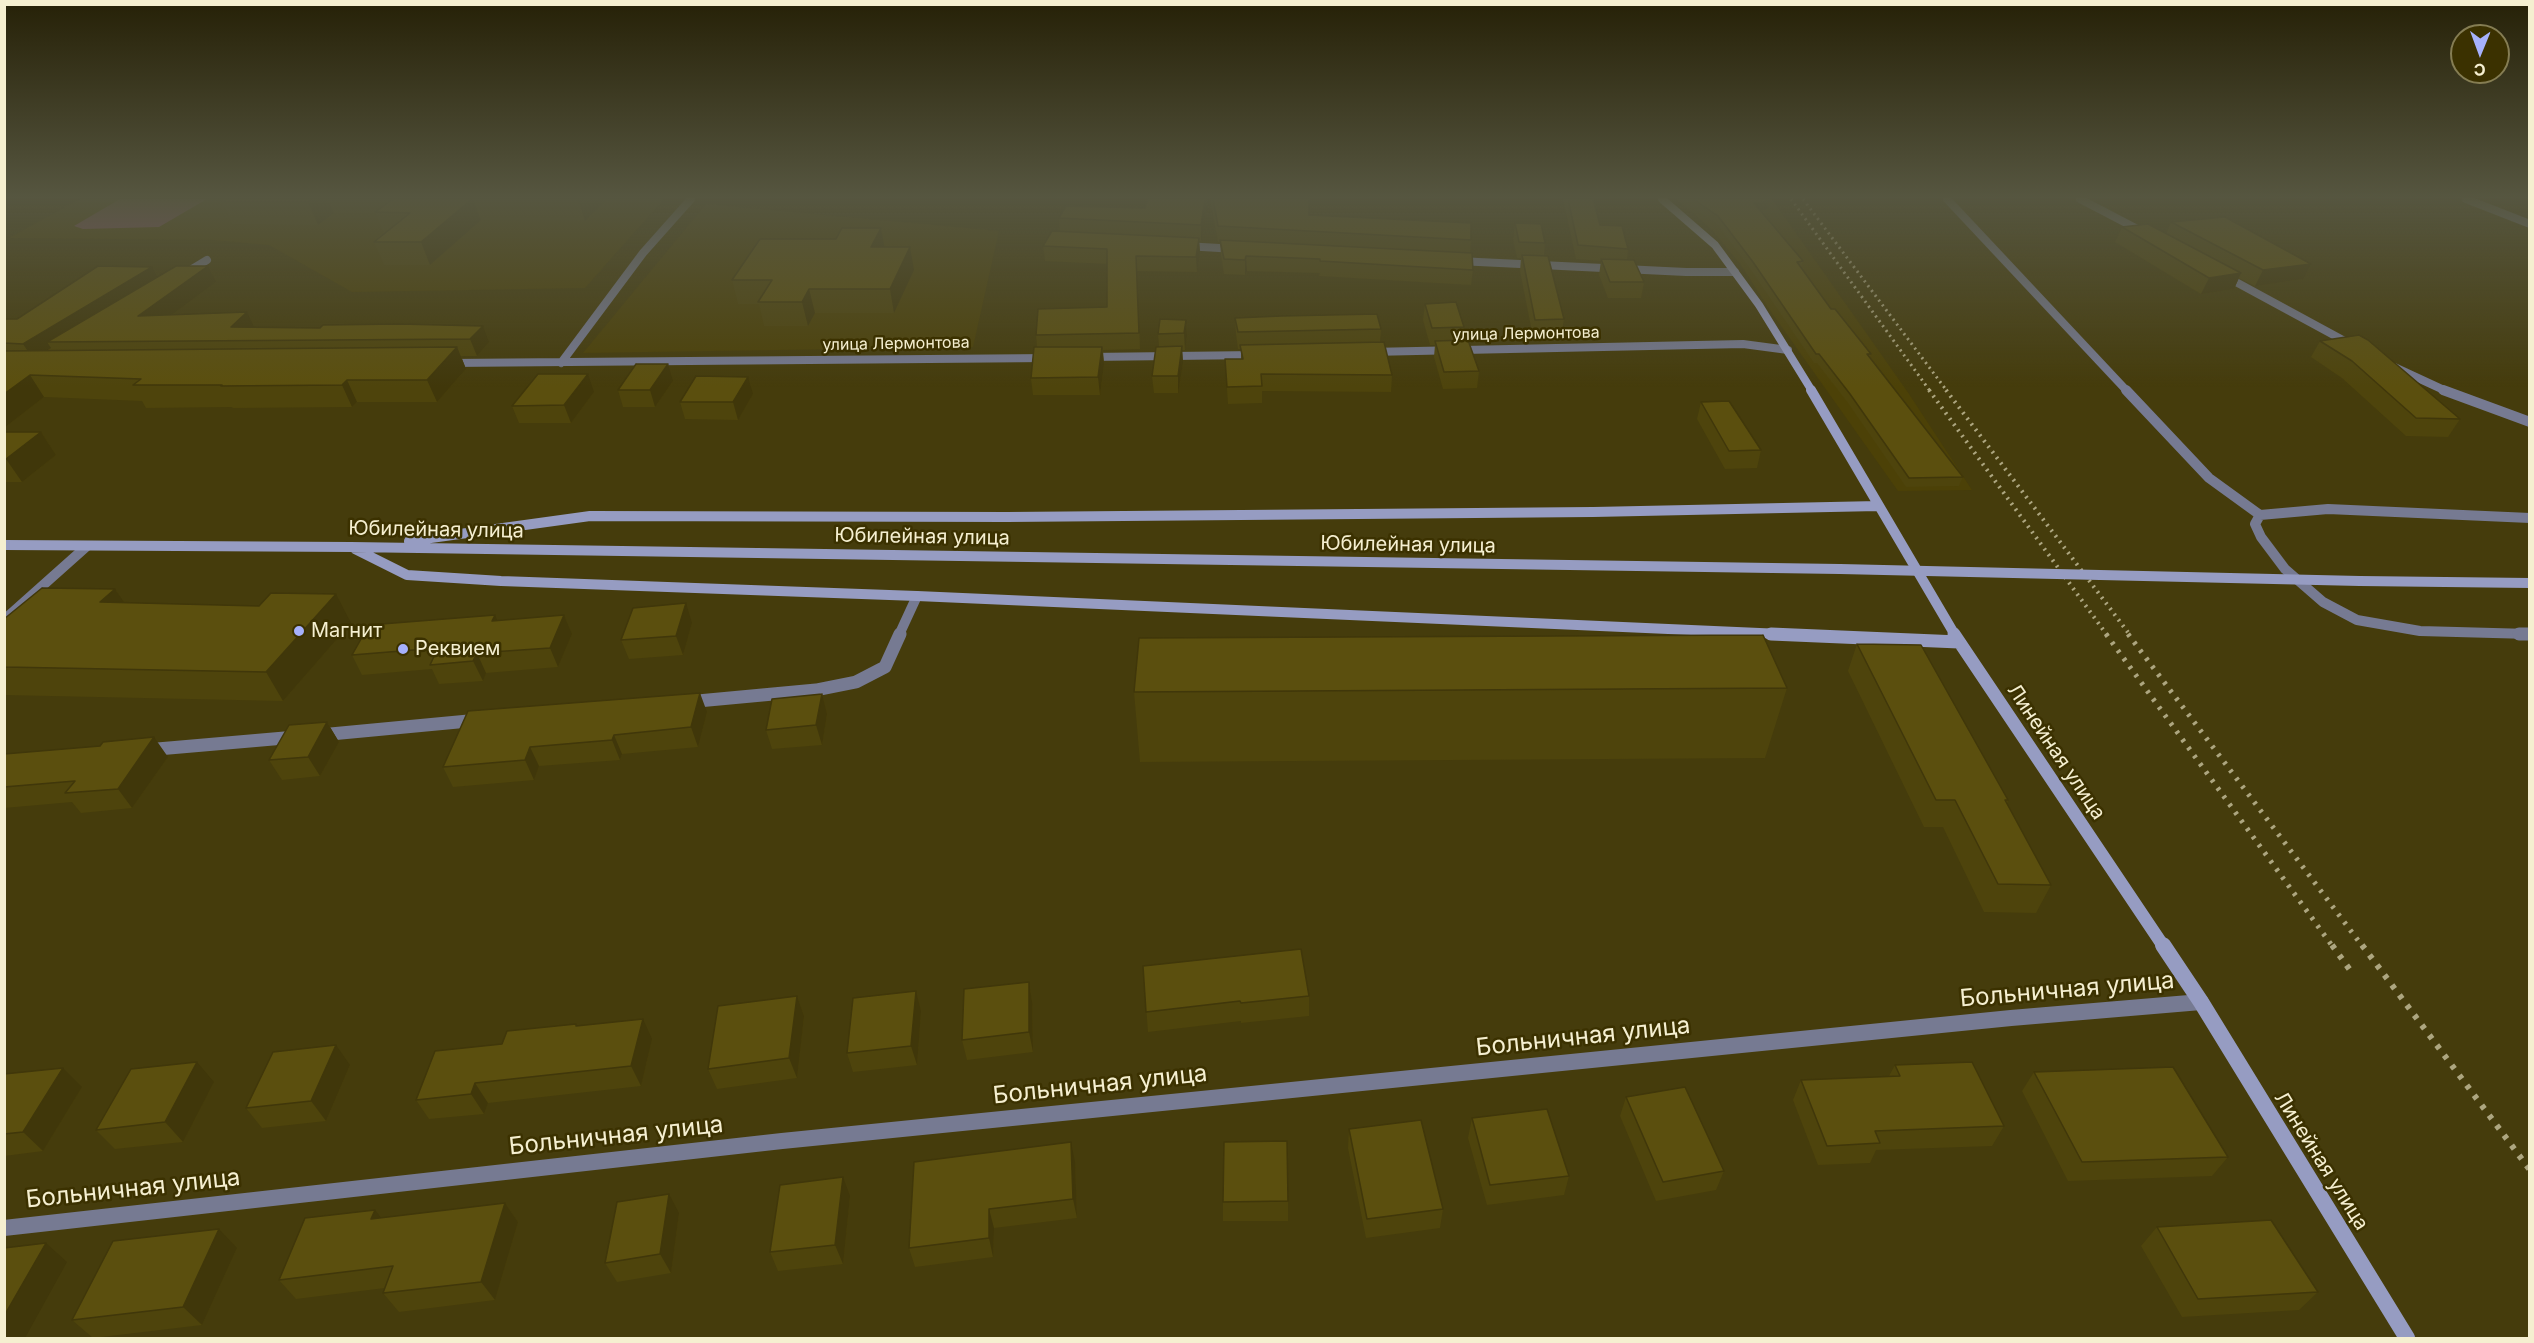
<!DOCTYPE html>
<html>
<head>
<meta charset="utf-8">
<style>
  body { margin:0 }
  #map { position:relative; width:2534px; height:1343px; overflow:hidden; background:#453c0c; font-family:Inter,sans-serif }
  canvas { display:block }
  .frame { position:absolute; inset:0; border:6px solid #f5efd0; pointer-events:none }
  .north { position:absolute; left:2450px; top:24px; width:60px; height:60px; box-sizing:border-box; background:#3b3100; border:2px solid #857d53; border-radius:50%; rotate:181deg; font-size:16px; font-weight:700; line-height:24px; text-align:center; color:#f5efd0 }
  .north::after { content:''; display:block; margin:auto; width:21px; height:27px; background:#a6b1fc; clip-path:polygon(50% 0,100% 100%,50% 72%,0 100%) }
</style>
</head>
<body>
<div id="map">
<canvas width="2534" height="1343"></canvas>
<div class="frame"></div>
<div class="north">С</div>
</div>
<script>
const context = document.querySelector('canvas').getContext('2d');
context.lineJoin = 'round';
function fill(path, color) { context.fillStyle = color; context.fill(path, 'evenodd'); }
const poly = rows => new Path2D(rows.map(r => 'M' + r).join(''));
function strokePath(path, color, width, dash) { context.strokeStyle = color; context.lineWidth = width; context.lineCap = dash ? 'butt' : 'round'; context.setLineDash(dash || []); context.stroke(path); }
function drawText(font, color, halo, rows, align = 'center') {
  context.font = font + ' Inter,sans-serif'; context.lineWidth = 5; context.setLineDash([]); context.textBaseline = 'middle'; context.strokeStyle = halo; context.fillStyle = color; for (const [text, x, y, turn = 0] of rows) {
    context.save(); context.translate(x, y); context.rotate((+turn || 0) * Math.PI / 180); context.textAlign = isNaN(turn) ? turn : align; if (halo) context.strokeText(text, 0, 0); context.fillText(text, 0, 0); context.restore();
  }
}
const built = poly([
  [80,199,664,199,585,288,352,292,269,245,213,240,9,238],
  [1676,199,1772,199,1909,394,1972,490,1898,491,1769,309,1741,265,1711,229],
  [706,204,999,231,973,347,583,353]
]);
const green = poly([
  [120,199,207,199,159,227,83,229,74,226]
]);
const minorFar3 = poly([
  [1947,199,2127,391],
  [2080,199,2147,234],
  [2466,199,2530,224],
  [1185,246,1236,249],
  [1458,261,1686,272,1735,272],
  [184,274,207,260],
  [2223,275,2352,345],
  [1370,352,1743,344,1788,350],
  [1088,357,1256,355],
  [449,363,1049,358],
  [561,363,643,253,691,199],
  [2392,366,2446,391]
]);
const minorFar2 = poly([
  [2126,390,2209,478,2260,515,2328,509,2530,518],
  [2443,390,2530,422],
  [2260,515,2255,524,2261,537,2285,569,2323,602,2357,620,2420,631,2530,634],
  [4,620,87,546],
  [899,635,917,596]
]);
const minorFar1 = poly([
  [2519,634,2530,634],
  [687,702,816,690,856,682,885,667,900,634],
  [320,735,479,720],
  [146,750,296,737]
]);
const minor = poly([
  [4,1228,782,1141,2011,1018,2201,1002]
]);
const secondaryFar3 = poly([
  [1662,199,1715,245,1759,305,1812,391]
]);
const secondaryFar2 = poly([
  [1811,390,1955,635],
  [409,541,590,516,1007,517,1593,512,1878,506],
  [4,545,351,547,1840,569],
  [355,549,407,575,501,581,917,596,1805,635],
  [2360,581,2530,583]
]);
const secondaryFar1 = poly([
  [1771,634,1959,642],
  [1954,634,2164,947]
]);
const secondary = poly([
  [2163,945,2201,1002,2407,1338]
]);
const railFar3 = poly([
  [1791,199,1930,391],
  [1803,199,1947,391]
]);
const railFar2 = poly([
  [1929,390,2107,635],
  [1946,390,2130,635]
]);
const railFar1 = poly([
  [2106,634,2333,947],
  [2128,634,2363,947]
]);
const rail = poly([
  [2332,945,2350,970],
  [2362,945,2530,1170]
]);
const secondaryBridge = poly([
  [1840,569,2360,581]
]);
const wall = poly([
  [226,199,607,199,585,221,481,220,430,265,384,265,374,242,384,234,375,213,334,213,318,225,232,224,222,202],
  [1208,199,1201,241,1199,241,1200,253,1197,272,1137,271,1140,349,1103,350,1104,364,1100,395,1033,395,1031,378,1037,347,1036,335,1107,307,1107,264,1045,261,1043,246,1060,231,1059,218,1145,208],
  [1210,199,1310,199,1309,215,1471,240,1470,253,1473,270,1471,285,1319,276,1320,273,1247,271,1245,275,1224,274,1221,255,1220,242,1218,242],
  [1563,199,1593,199,1600,225,1628,249,1627,259,1644,282,1641,298,1608,298,1599,275,1601,261,1576,259],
  [1681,199,1765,199,1769,201,1768,209,1760,210,1803,261,1801,267,1831,309,1871,354,1870,358,1963,477,1959,486,1906,487,1848,403,1817,363,1814,363,1751,270,1717,224],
  [2171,222,2303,279,2255,286,2239,278,2234,289,2201,294,2115,242,2122,227,2166,234],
  [1515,223,1545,243,1544,256,1564,319,1561,336,1533,337,1520,271,1521,258,1517,258,1513,239],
  [881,228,884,247,914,270,894,313,815,313,808,326,764,326,759,304,738,304,732,280,836,239],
  [157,277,216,282,171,315,255,327,320,328,399,324,489,342,477,356,461,356,466,369,437,402,357,402,352,407,233,408,232,407,146,408,142,401,44,397,4,428,4,319,17,319],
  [1425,304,1464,327,1463,340,1479,371,1477,388,1443,389,1434,357,1435,345,1430,345,1423,320],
  [1235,318,1381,329,1380,342,1392,375,1391,392,1262,391,1262,403,1228,404,1225,359,1241,359,1241,349,1238,349,1236,334],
  [1186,320,1187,336,1185,350,1182,350,1183,363,1178,393,1154,393,1152,376,1159,346,1158,334],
  [2320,341,2460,419,2448,437,2406,436,2342,378,2311,357],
  [673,381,655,407,623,407,618,390],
  [594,392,571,423,519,423,512,406],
  [753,394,738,420,685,419,680,402],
  [1701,402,1761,450,1757,468,1725,469,1697,419],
  [4,432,41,432,56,455,22,482,4,482],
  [115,589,124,603,351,623,283,701,4,695,4,619],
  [564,615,572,634,558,667,486,673,483,681,439,684,432,669,362,675,352,655,497,620],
  [692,623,683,655,629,659,621,640],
  [1857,644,2008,800,2007,804,2051,885,2036,913,1984,912,1943,827,1924,827,1848,671],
  [1787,688,1765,758,1140,762,1134,692],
  [822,694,827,714,822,745,772,749,766,730],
  [468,711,707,712,698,747,622,754,620,760,539,766,534,780,453,787,443,767],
  [327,722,339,742,320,776,282,780,269,760],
  [4,754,168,757,132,808,81,813,72,802,4,808],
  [1143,966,1309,996,1309,1016,1241,1023,1241,1021,1148,1032],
  [1029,982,1032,1002,1033,1052,967,1060,962,1040],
  [916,991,921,1011,917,1065,853,1072,847,1053],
  [797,996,804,1016,797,1078,717,1089,708,1069],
  [577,1026,652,1039,641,1086,488,1103,484,1114,429,1119,416,1100,502,1044],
  [350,1065,326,1121,262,1128,246,1108],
  [1895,1065,2004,1126,1992,1146,1876,1150,1870,1163,1818,1165,1793,1100,1801,1080,1889,1076],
  [2034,1072,2228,1157,2212,1176,2068,1181,2022,1091],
  [4,1074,82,1087,43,1151,4,1156],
  [214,1082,183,1142,115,1149,96,1130],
  [1626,1097,1724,1171,1716,1190,1656,1201,1620,1116],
  [1472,1118,1569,1176,1564,1195,1487,1205,1468,1138],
  [1349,1129,1443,1209,1440,1228,1366,1238,1348,1148],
  [1075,1162,1077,1218,994,1228,993,1257,915,1267,909,1248],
  [850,1196,843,1264,778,1271,770,1252],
  [1288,1201,1288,1221,1223,1221,1223,1202],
  [505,1203,518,1222,495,1300,399,1312,383,1293,385,1288,296,1299,279,1280,381,1218],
  [679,1213,671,1273,617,1282,605,1263],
  [2157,1227,2318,1292,2299,1310,2182,1317,2141,1246],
  [237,1248,202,1325,93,1338,72,1320]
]);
const shadedWall = poly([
  [313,199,327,199,334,213,318,225,308,202],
  [472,199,473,199,481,220,430,265,421,242],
  [578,199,607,199,585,221],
  [1205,199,1208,199,1201,241,1201,225],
  [1769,201,1768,209,1752,211,1754,203],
  [881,228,885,251,871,247],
  [1199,238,1200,253,1197,272,1196,257],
  [910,247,914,270,894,313,890,289],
  [1246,256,1247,271,1245,275,1245,260],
  [2311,264,2303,279,2255,286,2263,270],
  [208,266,216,282,147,333,138,316],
  [152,267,160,282,47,342,51,348,33,359,23,344],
  [2241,273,2234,289,2201,294,2209,278],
  [809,289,815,313,808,326,802,302],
  [247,312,255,329,231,327],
  [1186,320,1187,336,1185,350,1184,333],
  [483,326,489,342,477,356,470,339],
  [1182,346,1183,363,1178,393,1178,376],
  [457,347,466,369,437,402,427,380],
  [1102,347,1104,364,1100,395,1098,377],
  [668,364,673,381,655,407,650,390],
  [588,374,594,392,571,423,564,405],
  [30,375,44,397,4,428,4,394],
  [748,377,753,394,738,420,733,402],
  [347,380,357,402,352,407,342,385],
  [41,432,56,455,22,482,6,459],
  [115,589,134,617,100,602],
  [336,594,351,623,283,701,266,672],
  [686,603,692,623,683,655,676,636],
  [495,615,503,634,492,621],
  [564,615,572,634,558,667,550,648],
  [477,653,486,673,483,681,473,661],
  [700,693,707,712,698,747,691,727],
  [822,694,827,714,822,745,816,725],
  [327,722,339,742,320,776,308,757],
  [614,735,622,754,620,760,612,740],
  [154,737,168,757,132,808,118,789],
  [530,747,539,766,534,780,525,760],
  [1029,982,1032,1002,1033,1052,1029,1032],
  [916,991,921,1011,917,1065,911,1046],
  [797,996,804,1016,797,1078,789,1058],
  [643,1019,652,1039,641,1086,631,1066],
  [336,1045,350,1065,326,1121,311,1101],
  [197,1062,214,1082,183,1142,165,1122],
  [63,1068,82,1087,43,1151,23,1132],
  [475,1083,488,1103,484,1114,471,1094],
  [1071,1142,1075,1162,1077,1218,1073,1199],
  [843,1177,850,1196,843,1264,835,1245],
  [669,1194,679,1213,671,1273,660,1254],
  [505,1203,518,1222,495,1300,481,1282],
  [989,1209,994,1228,993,1257,989,1238],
  [375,1210,390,1229,371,1219],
  [219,1229,237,1248,202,1325,183,1307],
  [46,1243,67,1262,25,1338,7,1338,4,1337,4,1316]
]);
const building = poly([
  [226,199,313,199,308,202,222,202,226,199],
  [393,199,472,199,421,242,374,242,410,213,375,212,393,199],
  [1148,199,1205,199,1201,225,1059,218,1066,206,1145,208,1148,199],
  [1213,199,1309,199,1309,215,1471,223,1471,240,1218,226,1213,199],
  [1568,199,1593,199,1600,225,1622,226,1628,249,1578,245,1568,199],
  [1693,199,1765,199,1769,201,1754,203,1803,261,1797,262,1831,309,1835,309,1871,354,1867,354,1963,477,1909,478,1850,394,1819,354,1816,354,1753,262,1718,216,1693,199],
  [2225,217,2311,264,2263,270,2171,222,2225,217],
  [1515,223,1541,224,1545,243,1519,242,1515,223],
  [2148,224,2241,273,2209,278,2122,227,2148,224],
  [842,228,881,228,871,247,910,247,890,289,809,289,802,302,758,302,772,280,732,280,760,239,836,239,842,228],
  [1052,231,1199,238,1196,257,1136,256,1139,333,1036,335,1038,309,1107,307,1107,249,1043,246,1052,231],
  [1220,240,1472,253,1473,270,1320,261,1320,259,1246,256,1245,260,1224,259,1220,240],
  [1522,255,1548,256,1564,319,1535,320,1522,255],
  [1601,259,1634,260,1644,282,1610,282,1601,259],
  [98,266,152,267,23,344,4,343,4,319,17,319,98,266],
  [176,266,208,266,138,316,247,312,231,327,320,328,323,325,399,324,483,326,470,339,47,342,176,266],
  [1456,302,1464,327,1432,328,1425,304,1456,302],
  [1377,314,1381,329,1238,332,1235,318,1281,316,1377,314],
  [1160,319,1186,320,1184,333,1158,334,1160,319],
  [2359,335,2368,340,2460,419,2416,418,2352,361,2320,341,2359,335],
  [1468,340,1479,371,1444,372,1435,341,1468,340],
  [1384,342,1392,375,1261,374,1262,386,1227,387,1225,359,1243,359,1240,345,1384,342],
  [1182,346,1178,376,1152,376,1156,347,1182,346],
  [457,347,427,380,347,380,342,385,221,386,222,385,133,385,141,379,30,375,4,394,4,351,457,347],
  [1034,347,1102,347,1098,377,1031,378,1034,347],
  [636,364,668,364,650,390,618,390,636,364],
  [538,374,588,374,564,405,512,406,538,374],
  [696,376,748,377,733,402,680,402,696,376],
  [1729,401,1761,450,1729,451,1701,402,1729,401],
  [4,432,41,432,6,459,4,459,4,432],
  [42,588,115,589,100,602,259,606,271,593,336,594,266,672,4,667,4,619,42,588],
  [686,603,676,636,621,640,633,608,686,603],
  [495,615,492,621,564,615,550,648,477,653,473,661,430,665,438,648,352,655,369,625,495,615],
  [1763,635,1787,688,1134,692,1139,638,1763,635],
  [1857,644,1921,645,2008,800,2005,800,2051,885,1998,884,1955,800,1936,800,1857,644],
  [700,693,691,727,614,735,612,740,530,747,525,760,443,767,468,711,700,693],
  [822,694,816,725,766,730,772,699,822,694],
  [327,722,308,757,269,760,289,725,327,722],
  [154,737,118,789,65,793,75,781,4,787,4,754,100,746,103,742,154,737],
  [1301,949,1309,996,1241,1003,1240,1001,1146,1012,1143,966,1301,949],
  [1029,982,1029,1032,962,1040,964,989,1029,982],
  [916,991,911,1046,847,1053,853,998,916,991],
  [797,996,789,1058,708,1069,718,1006,797,996],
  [643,1019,631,1066,475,1083,471,1094,416,1100,435,1051,502,1044,507,1031,576,1024,576,1026,643,1019],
  [336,1045,311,1101,246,1108,273,1052,336,1045],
  [197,1062,165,1122,96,1130,131,1069,197,1062],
  [1972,1062,2004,1126,1875,1131,1880,1143,1827,1146,1801,1080,1900,1076,1895,1065,1972,1062],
  [2173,1067,2228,1157,2082,1162,2034,1072,2173,1067],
  [63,1068,23,1132,4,1134,4,1074,63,1068],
  [1685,1087,1724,1171,1663,1182,1626,1097,1685,1087],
  [1547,1109,1569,1176,1490,1185,1472,1118,1547,1109],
  [1421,1120,1443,1209,1367,1219,1349,1129,1421,1120],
  [1287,1141,1288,1201,1223,1202,1224,1142,1287,1141],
  [1071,1142,1073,1199,989,1209,989,1238,909,1248,914,1162,1071,1142],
  [843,1177,835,1245,770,1252,780,1185,843,1177],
  [669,1194,660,1254,605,1263,617,1202,669,1194],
  [505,1203,481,1282,383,1293,393,1266,279,1280,305,1218,375,1210,371,1219,505,1203],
  [2271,1220,2318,1292,2198,1299,2157,1227,2271,1220],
  [219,1229,183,1307,72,1320,113,1241,219,1229],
  [46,1243,4,1316,4,1248,46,1243]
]);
const markers = [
  [299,631,6,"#a6b1fc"],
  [403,649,6,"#a6b1fc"]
];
const farStreetnames = [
  ["улица Лермонтова",1526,334,-1],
  ["улица Лермонтова",896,344,-1]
];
const streetNames = [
  ["Юбилейная улица",436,530,1],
  ["Юбилейная улица",922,537,1],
  ["Юбилейная улица",1408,545,1],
  ["Линейная улица",2056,752,56],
  ["Линейная улица",2321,1161,58]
];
const poiNames = [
  ["Магнит",311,631],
  ["Реквием",415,649]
];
const nearStreetnames = [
  ["Больничная улица",2067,990,-5],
  ["Больничная улица",1583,1037,-6],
  ["Больничная улица",1100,1085,-6],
  ["Больничная улица",616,1136,-6],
  ["Больничная улица",133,1189,-6]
];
fill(built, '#4c4107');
fill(green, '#875079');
strokePath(minorFar3, '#767a92', 8);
strokePath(minorFar2, '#767a92', 10);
strokePath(minorFar1, '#767a92', 13);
strokePath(minor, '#767a92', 16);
strokePath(secondaryFar3, '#969cc2', 8);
strokePath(secondaryFar2, '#969cc2', 10);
strokePath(secondaryFar1, '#969cc2', 13);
strokePath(secondary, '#969cc2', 16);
strokePath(railFar3, '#ada680', 3, [2, 4]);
strokePath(railFar2, '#ada680', 4, [2, 5]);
strokePath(railFar1, '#ada680', 5, [3, 7]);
strokePath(rail, '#ada680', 6, [4.5, 8]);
strokePath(secondaryBridge, '#969cc2', 10);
fill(wall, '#4e440c');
fill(shadedWall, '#40370a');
fill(building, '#5b4f0e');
strokePath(building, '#40370a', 1.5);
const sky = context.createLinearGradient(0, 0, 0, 387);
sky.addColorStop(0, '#262107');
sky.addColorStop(0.51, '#565640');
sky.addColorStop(1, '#56564000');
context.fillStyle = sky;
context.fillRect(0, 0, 2534, 387);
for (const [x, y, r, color] of markers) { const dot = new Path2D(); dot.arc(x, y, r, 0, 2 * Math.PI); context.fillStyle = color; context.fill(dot); strokePath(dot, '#3b3100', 2); }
drawText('16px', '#f5efd0', '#3b3100', farStreetnames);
drawText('20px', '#f5efd0', '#3b3100', streetNames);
drawText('20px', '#f5efd0', '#3b3100', poiNames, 'left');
drawText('24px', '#f5efd0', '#3b3100', nearStreetnames);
</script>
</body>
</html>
